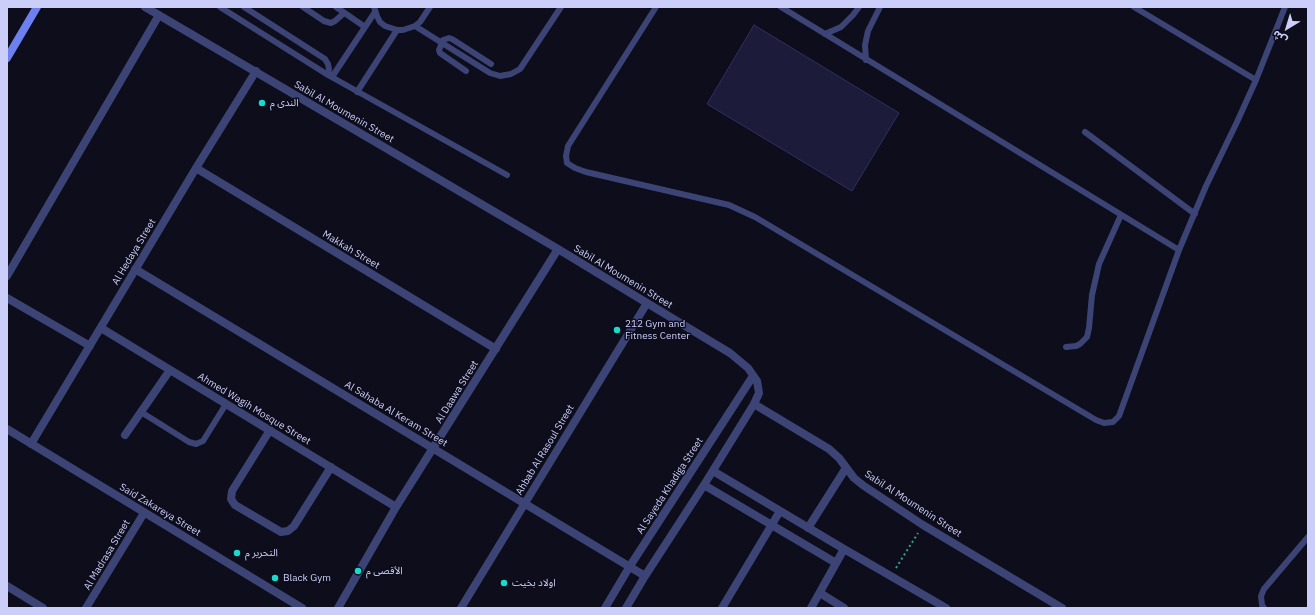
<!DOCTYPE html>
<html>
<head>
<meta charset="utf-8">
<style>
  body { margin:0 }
  #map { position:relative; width:1315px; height:615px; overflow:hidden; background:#0d0d1b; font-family:"IBM Plex Sans","Noto Sans Arabic",sans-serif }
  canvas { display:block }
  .frame { position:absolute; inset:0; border:8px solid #cccefa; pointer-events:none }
  .north { position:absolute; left:1267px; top:8px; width:40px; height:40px; -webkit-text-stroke:3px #0d0d1b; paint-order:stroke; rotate:218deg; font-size:11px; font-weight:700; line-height:16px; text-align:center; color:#cccefa }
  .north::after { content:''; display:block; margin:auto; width:14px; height:18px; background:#cccefa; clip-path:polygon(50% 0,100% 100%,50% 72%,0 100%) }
</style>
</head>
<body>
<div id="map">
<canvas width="1315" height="615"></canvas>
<div class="frame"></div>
<div class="north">ش</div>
</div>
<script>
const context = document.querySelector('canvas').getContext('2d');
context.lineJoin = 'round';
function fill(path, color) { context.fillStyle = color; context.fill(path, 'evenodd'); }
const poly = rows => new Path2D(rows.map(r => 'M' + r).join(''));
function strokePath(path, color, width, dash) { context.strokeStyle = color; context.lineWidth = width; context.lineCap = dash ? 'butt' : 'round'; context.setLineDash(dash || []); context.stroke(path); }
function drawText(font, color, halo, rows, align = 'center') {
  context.font = font + ' "IBM Plex Sans","Noto Sans Arabic",sans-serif'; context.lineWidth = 3; context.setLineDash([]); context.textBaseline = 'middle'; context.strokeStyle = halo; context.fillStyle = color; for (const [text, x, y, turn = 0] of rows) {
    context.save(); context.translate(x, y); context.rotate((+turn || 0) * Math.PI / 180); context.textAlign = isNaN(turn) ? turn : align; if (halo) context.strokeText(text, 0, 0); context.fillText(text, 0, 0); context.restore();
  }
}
const building = poly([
  [754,25,899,113,852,191,707,104,754,25]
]);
const path = poly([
  [896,568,918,533]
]);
const service = poly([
  [220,7,328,75,507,175],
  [244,7,325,59,328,64,329,69,328,75],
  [303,7,324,21,331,23,335,21,344,13],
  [336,7,365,27],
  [374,7,377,16,380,22,385,26,397,30,403,30,415,26,420,22,430,7],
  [656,7,568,146,566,156,567,163,575,168,586,172,729,205,755,217,1096,420,1104,423,1113,422,1119,416,1179,250,1206,186,1237,122,1256,80,1285,7],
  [781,7,1179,250],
  [1134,7,1256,80],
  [415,26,490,73,500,76,511,74,520,69,561,7],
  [825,34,841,27,853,15,859,7],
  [866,60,865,45,868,31,880,7],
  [466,71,440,53,439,50,443,40,449,38,452,39,491,64],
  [332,77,375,12],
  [357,92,397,30],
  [1085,132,1195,214],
  [1066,347,1076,346,1080,344,1087,337,1089,328,1092,295,1099,264,1121,215],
  [141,412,189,442,196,444,203,441,226,404],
  [1264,608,1262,605,1261,596,1264,589,1308,537]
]);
const minor = poly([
  [145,7,558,249,647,303,730,353,748,368,757,381,759,393,754,404,829,449,839,458,854,478,864,486,923,525,1062,608],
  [196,168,496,349],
  [135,269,645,576],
  [7,276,159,15],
  [7,298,90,346],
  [101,328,396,507],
  [7,429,302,608],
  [270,430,232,491,231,499,235,505,281,532,288,531,294,526,331,467],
  [125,435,170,370],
  [31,444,196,168,256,71],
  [713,471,844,549,946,608],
  [704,485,836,563],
  [808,528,846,468],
  [7,586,43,608],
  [820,593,844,608],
  [86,608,144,513],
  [338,608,396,507,558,249],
  [461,608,647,303],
  [605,608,630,566,753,376],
  [626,608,645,576,704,485,754,404],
  [722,608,780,511],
  [811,608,844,549]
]);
const secondary = poly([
  [7,58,37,7]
]);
const markers = [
  [262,103,4,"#17dbcd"],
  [617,330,4,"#17dbcd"],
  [237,553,4,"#17dbcd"],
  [358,571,4,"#17dbcd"],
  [275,578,4,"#17dbcd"],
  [504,583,4,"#17dbcd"]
];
const poiNames = [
  ["الندى م",270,103],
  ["212 Gym and",625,324],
  ["Fitness Center",625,336],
  ["التحرير م",245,553],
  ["الأقصى م",366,571],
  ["Black Gym",283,578],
  ["اولاد بخيت",512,583]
];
const streetNames = [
  ["Sabil Al Moumenin Street",344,112,30],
  ["Makkah Street",351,250,31],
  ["Al Hedaya Street",134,252,-59],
  ["Sabil Al Moumenin Street",623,277,31],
  ["Al Daawa Street",457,392,-58],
  ["Ahmed Wagih Mosque Street",254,409,31],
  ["Al Sahaba Al Keram Street",396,414,31],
  ["Ahbab Al Rasoul Street",545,450,-59],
  ["Al Sayeda Khadiga Street",670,486,-57],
  ["Sabil Al Moumenin Street",913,504,33],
  ["Said Zakareya Street",160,510,31],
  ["Al Madrasa Street",107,555,-59]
];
fill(building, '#1c1b3a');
strokePath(building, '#312f63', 1);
strokePath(path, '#38a189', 2, [2, 3]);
strokePath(service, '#3c4475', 6);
strokePath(minor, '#3c4475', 8);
strokePath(secondary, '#6d80f0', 8);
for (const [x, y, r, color] of markers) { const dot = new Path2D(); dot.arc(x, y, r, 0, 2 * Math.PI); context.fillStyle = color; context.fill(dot); strokePath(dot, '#0d0d1b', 1.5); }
drawText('10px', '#cccefa', '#0d0d1b', poiNames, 'left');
drawText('10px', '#cccefa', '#0d0d1b', streetNames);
</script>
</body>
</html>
